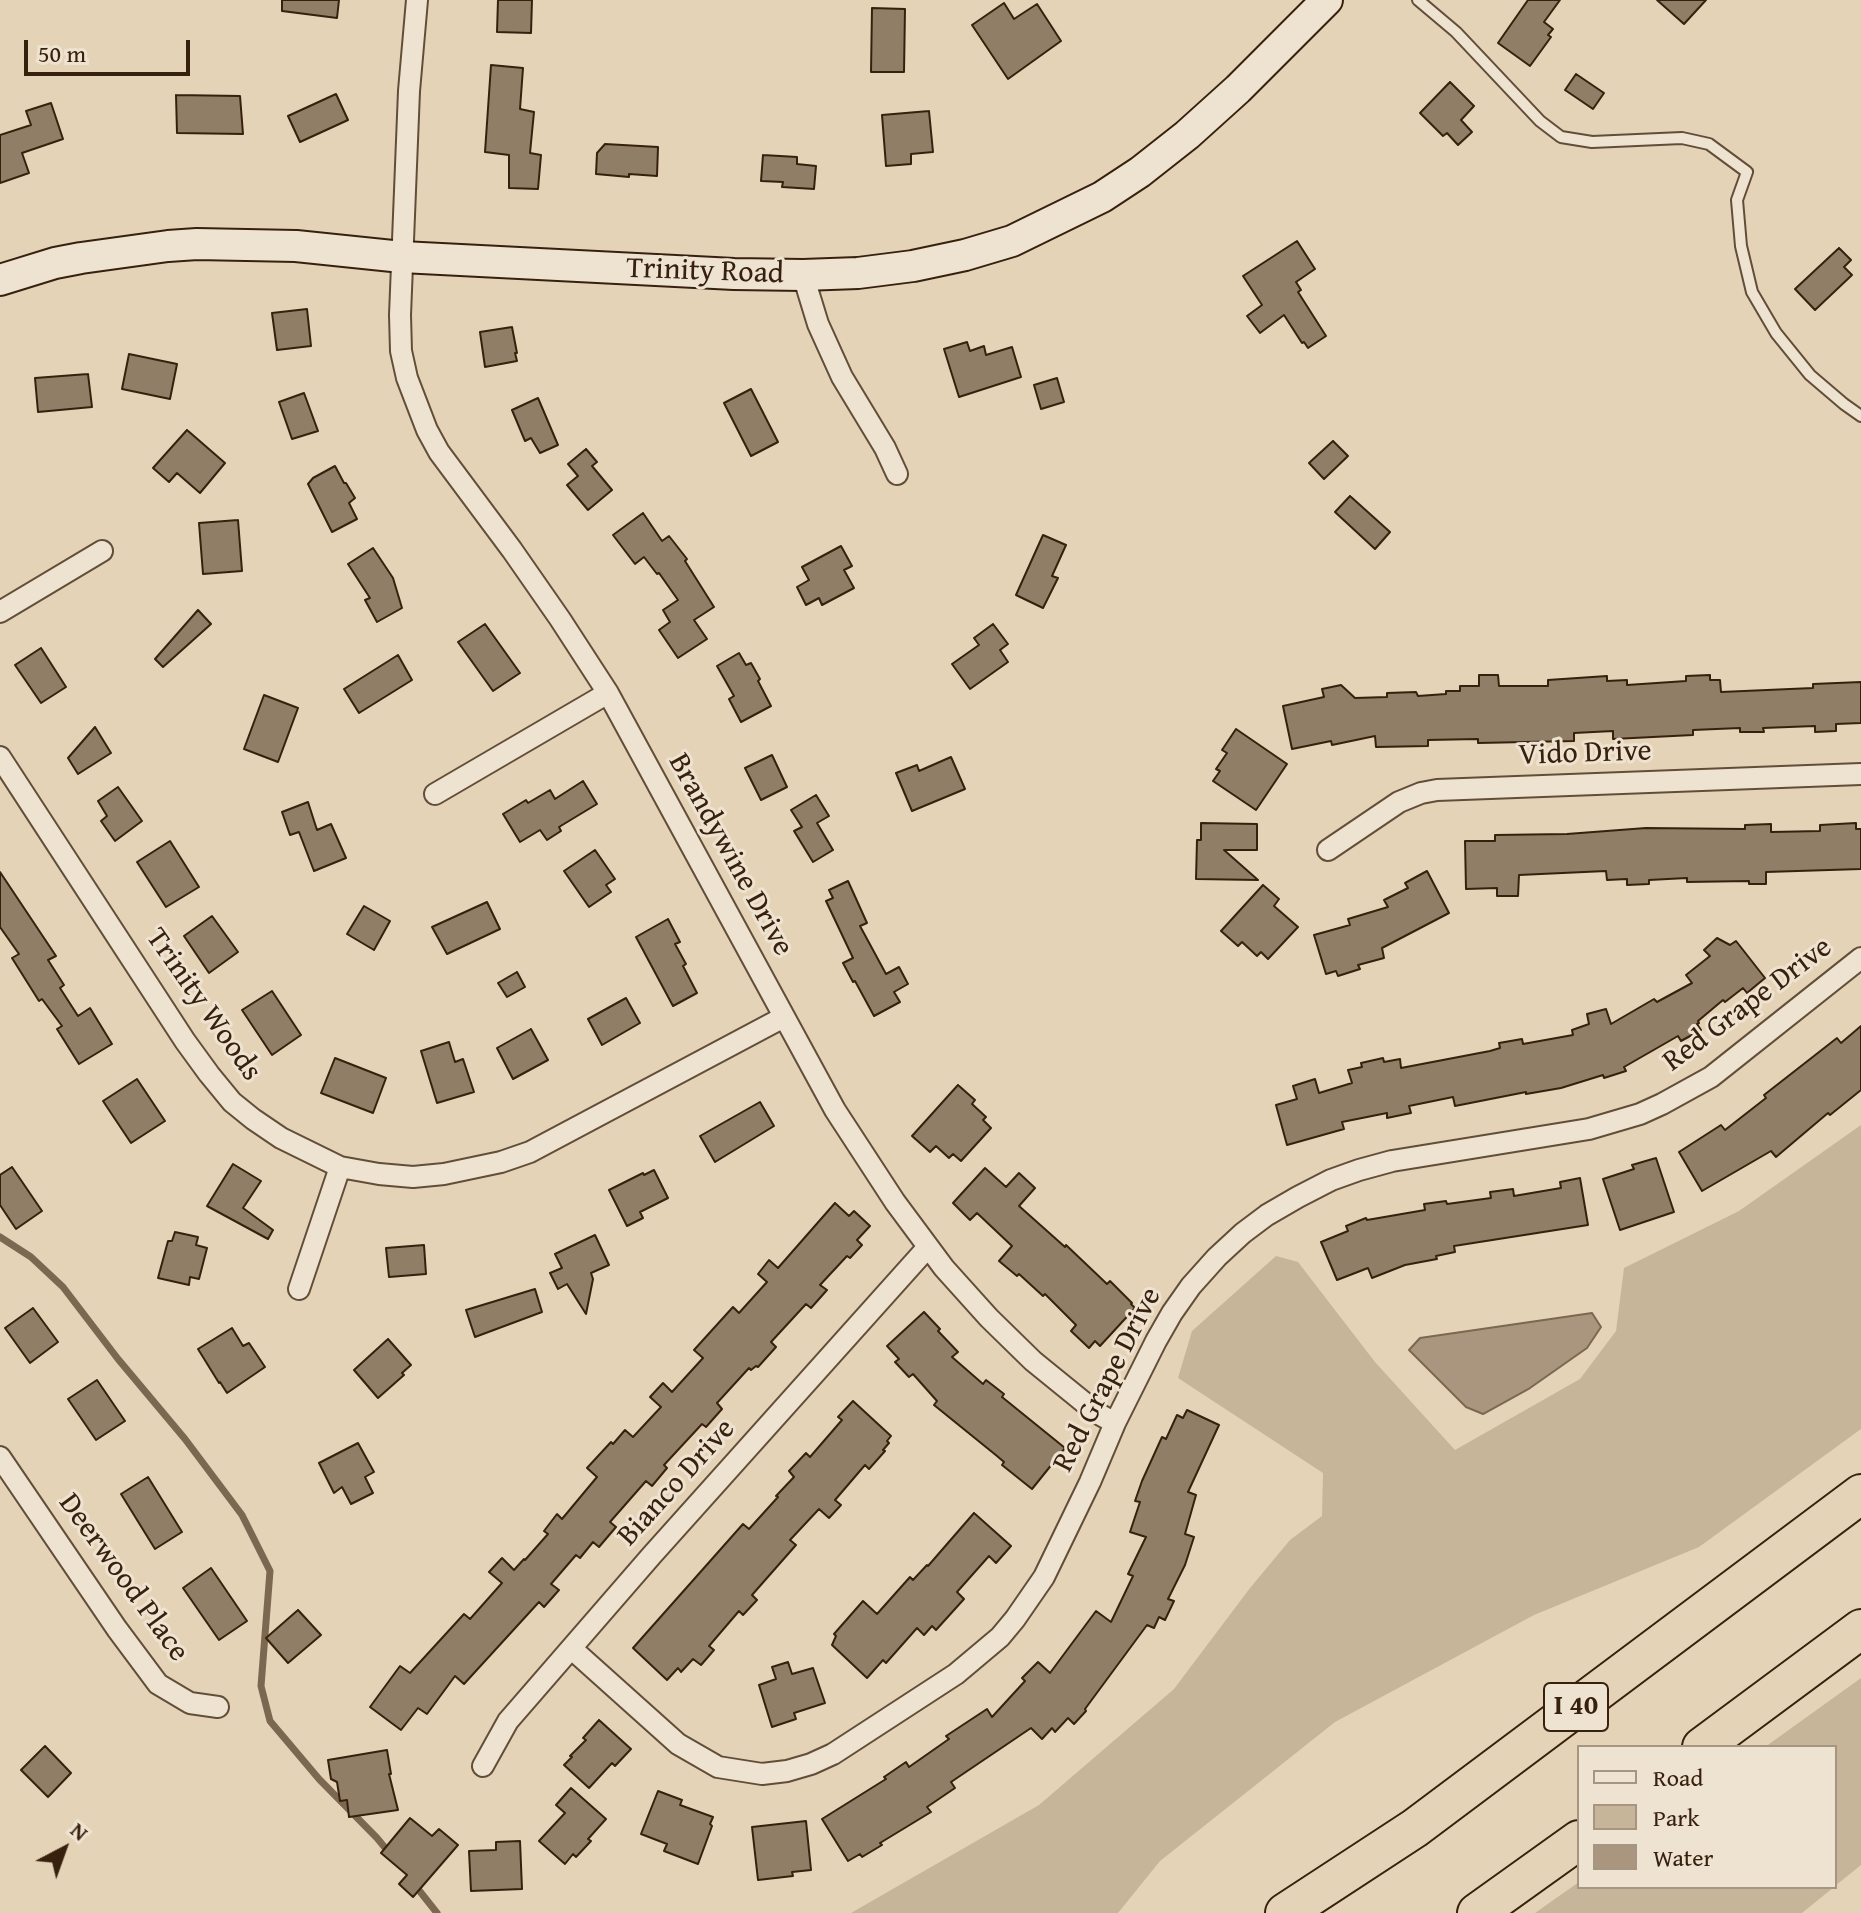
<!DOCTYPE html>
<html>
<head>
<meta charset="utf-8">
<style>
  body { margin:0 }
  #map { position:relative; width:1861px; height:1913px; overflow:hidden; background:#e5d3b7; font-family:"Gentium Book Plus",serif }
  canvas { display:block }
  .legend { position:absolute; left:1577px; top:1745px; width:260px; height:144px; box-sizing:border-box; background:#eee2d0; border:2px solid #a59582; margin:0; padding:10px 14px; list-style:none; font-size:24px; color:#37210e }
  .legend li { display:flex; align-items:center; gap:16px; height:40px }
  .legend b { width:40px; border:2px solid #a59582 }
  .north { position:absolute; left:24px; top:1809px; width:80px; height:80px; -webkit-text-stroke:6px #eee2d0; paint-order:stroke; rotate:41deg; font-size:22px; font-weight:700; line-height:32px; text-align:center; color:#37210e }
  .north::after { content:''; display:block; margin:auto; width:28px; height:36px; background:#37210e; clip-path:polygon(50% 0,100% 100%,50% 72%,0 100%) }
  .scale { position:absolute; left:24px; top:40px; width:166px; height:36px; box-sizing:border-box; border:4px solid #37210e; border-top:0; padding-left:10px; font-size:24px; line-height:28px; white-space:nowrap; color:#37210e; -webkit-text-stroke:6px #eee2d0; paint-order:stroke }
</style>
</head>
<body>
<div id="map">
<canvas width="1861" height="1913"></canvas>
<ul class="legend">
<li><b style="height:10px;background:#eee2d0"></b>Road</li>
<li><b style="height:22px;background:#c7b59a"></b>Park</li>
<li><b style="height:22px;background:#aa967e"></b>Water</li>
</ul>
<div class="north">N</div>
<div class="scale">50 m</div>
</div>
<script>
const context = document.querySelector('canvas').getContext('2d');
context.lineJoin = 'round';
function fill(path, color) { context.fillStyle = color; context.fill(path, 'evenodd'); }
const poly = rows => new Path2D(rows.map(r => 'M' + r).join(''));
function strokePath(path, color, width, dash) { context.strokeStyle = color; context.lineWidth = width; context.lineCap = dash ? 'butt' : 'round'; context.setLineDash(dash || []); context.stroke(path); }
function drawText(font, color, halo, rows, align = 'center') {
  context.font = font + ' "Gentium Book Plus",serif'; context.lineWidth = 6; context.setLineDash([]); context.textBaseline = 'middle'; context.strokeStyle = halo; context.fillStyle = color; for (const [text, x, y, turn = 0] of rows) {
    context.save(); context.translate(x, y); context.rotate((+turn || 0) * Math.PI / 180); context.textAlign = isNaN(turn) ? turn : align; if (halo) context.strokeText(text, 0, 0); context.fillText(text, 0, 0); context.restore();
  }
}
const green = poly([
  [1861,1125,1861,1429,1699,1547,1534,1615,1335,1722,1160,1861,1118,1913,851,1913,1039,1805,1174,1689,1250,1588,1290,1540,1322,1516,1323,1473,1178,1378,1192,1331,1276,1256,1298,1262,1375,1362,1455,1450,1580,1379,1616,1331,1624,1268,1739,1211],
  [1861,1678,1861,1865,1835,1886,1835,1747,1765,1747],
  [1579,1882,1579,1887,1834,1887,1802,1913,1535,1913]
]);
const water = poly([
  [1592,1313,1601,1327,1587,1348,1530,1388,1483,1414,1466,1407,1409,1350,1420,1338,1592,1313]
]);
const stream = poly([
  [0,1237,31,1257,63,1287,118,1359,185,1439,242,1515,270,1571,261,1686,270,1721,319,1779,377,1838,391,1855],
  [414,1884,437,1913]
]);
const building = poly([
  [282,0,339,0,337,18,282,11,282,0],
  [498,0,532,0,531,33,497,32,498,0],
  [1528,0,1560,0,1544,22,1553,29,1548,35,1551,37,1530,66,1498,43,1528,0],
  [1657,0,1706,0,1684,24,1657,0],
  [1004,3,1014,19,1037,4,1061,41,1008,79,972,25,1004,3],
  [872,8,905,9,904,72,871,72,872,8],
  [491,65,523,68,520,109,534,112,530,153,541,155,538,189,509,188,509,155,485,152,491,65],
  [1576,74,1604,93,1593,109,1565,90,1576,74],
  [1450,82,1474,106,1461,120,1472,132,1458,145,1447,133,1443,136,1420,113,1450,82],
  [336,94,348,120,300,142,288,116,336,94],
  [176,95,240,96,243,134,177,133,176,95],
  [51,103,63,139,22,153,29,173,0,183,0,135,31,125,26,111,51,103],
  [929,111,933,152,911,154,911,164,886,166,882,115,929,111],
  [605,144,658,147,657,176,629,174,629,177,596,174,597,153,605,144],
  [763,155,797,157,797,164,816,166,814,189,782,187,783,182,761,181,763,155],
  [1297,241,1315,269,1296,282,1301,290,1298,292,1326,336,1308,348,1304,342,1302,343,1284,315,1260,333,1247,316,1262,305,1243,276,1297,241],
  [1839,248,1851,260,1844,267,1852,275,1815,310,1795,289,1839,248],
  [307,309,311,346,277,350,272,313,307,309],
  [512,327,517,353,515,353,517,361,485,367,480,332,512,327],
  [967,342,970,351,984,346,986,355,1012,347,1021,377,959,397,944,349,967,342],
  [129,354,177,364,170,399,122,389,129,354],
  [88,374,92,407,38,412,35,378,88,374],
  [1057,378,1064,402,1041,409,1034,385,1057,378],
  [751,389,778,442,751,456,724,403,751,389],
  [304,393,318,431,292,439,279,402,304,393],
  [538,398,558,445,540,453,531,438,525,441,512,410,538,398],
  [187,430,225,463,200,493,177,473,169,482,153,468,187,430],
  [1333,441,1348,456,1324,479,1309,463,1333,441],
  [586,449,597,462,592,466,612,490,588,510,567,485,578,476,568,464,586,449],
  [335,466,344,483,346,483,355,498,349,503,357,519,332,532,308,484,313,478,335,466],
  [1350,496,1390,532,1375,549,1335,512,1350,496],
  [643,513,662,541,669,536,687,559,685,561,714,607,694,620,707,639,678,658,659,630,670,622,663,610,678,600,659,573,657,574,644,557,635,564,613,535,643,513],
  [238,520,242,571,203,574,199,523,238,520],
  [1043,535,1066,545,1052,576,1058,578,1043,608,1016,595,1043,535],
  [841,546,852,566,844,570,854,588,822,605,819,598,806,605,797,587,809,580,802,567,841,546],
  [373,548,393,578,402,608,377,622,365,600,370,598,348,564,373,548],
  [198,610,211,624,163,667,155,659,198,610],
  [485,624,520,673,493,691,458,642,485,624],
  [993,624,1008,644,1000,650,1008,662,970,689,952,664,979,645,974,638,993,624],
  [41,648,66,687,41,703,15,665,41,648],
  [739,653,746,665,751,663,760,679,758,681,771,706,741,722,729,699,734,696,717,666,739,653],
  [398,655,412,680,359,713,344,689,398,655],
  [1479,675,1498,675,1499,686,1548,686,1548,680,1607,676,1607,681,1627,680,1627,685,1686,681,1686,676,1710,675,1710,680,1720,680,1721,692,1813,688,1813,684,1861,682,1861,723,1836,724,1836,731,1815,732,1815,726,1763,728,1764,732,1740,732,1740,728,1693,730,1693,735,1613,739,1613,731,1574,733,1574,741,1478,743,1478,739,1428,740,1428,746,1376,747,1375,736,1332,745,1331,741,1292,749,1283,706,1324,697,1322,689,1341,685,1355,698,1387,697,1387,693,1416,692,1418,696,1446,694,1446,691,1460,691,1460,686,1479,686,1479,675],
  [264,695,298,708,278,762,244,749,264,695],
  [95,727,111,753,78,774,68,758,95,727],
  [1236,729,1287,764,1256,810,1213,781,1220,771,1216,769,1227,753,1222,750,1236,729],
  [772,755,787,787,761,800,745,768,772,755],
  [951,757,965,789,912,811,896,773,917,765,919,771,951,757],
  [583,781,597,804,559,827,561,831,547,840,540,830,520,842,503,814,526,800,528,803,550,790,555,799,583,781],
  [118,787,142,821,115,841,101,821,107,816,98,801,118,787],
  [816,795,829,816,817,823,833,850,813,862,794,831,802,827,791,810,816,795],
  [308,802,317,830,331,824,346,858,314,871,299,832,290,835,282,812,308,802],
  [1201,823,1257,824,1257,850,1224,850,1258,880,1196,879,1197,840,1201,840,1201,823],
  [1856,823,1856,829,1861,829,1861,869,1766,872,1766,884,1749,884,1749,881,1687,882,1687,878,1649,880,1649,884,1627,885,1627,879,1607,880,1606,871,1519,875,1518,896,1497,896,1497,888,1466,889,1465,841,1495,841,1495,835,1567,834,1646,828,1745,829,1745,825,1771,824,1771,832,1820,831,1820,825,1856,823],
  [170,841,199,887,166,907,137,862,170,841],
  [595,850,615,879,606,885,611,892,589,907,564,871,595,850],
  [1427,871,1449,913,1382,948,1384,958,1358,965,1360,969,1338,976,1336,971,1326,974,1314,935,1350,925,1348,919,1388,907,1384,900,1408,888,1405,883,1427,871],
  [0,872,56,956,48,960,64,985,60,988,78,1016,90,1008,112,1044,79,1064,57,1029,62,1026,42,999,39,1001,12,958,19,954,0,927,0,872],
  [848,881,867,923,860,926,886,974,899,967,908,984,894,992,900,1002,874,1016,855,981,853,982,843,963,853,958,826,901,833,898,829,890,848,881],
  [1263,885,1279,899,1274,906,1298,927,1268,959,1261,952,1257,956,1242,942,1238,946,1221,931,1263,885],
  [487,902,500,929,447,954,432,927,487,902],
  [364,906,390,921,374,950,347,934,364,906],
  [212,916,238,952,209,973,184,936,212,916],
  [668,919,680,942,675,944,686,964,683,966,697,993,673,1006,636,937,668,919],
  [1717,938,1730,945,1736,941,1765,978,1747,993,1743,988,1725,1002,1723,1000,1698,1021,1699,1023,1697,1024,1701,1030,1681,1041,1678,1036,1624,1067,1626,1071,1604,1078,1603,1075,1561,1088,1526,1094,1526,1092,1455,1106,1453,1097,1409,1106,1411,1113,1387,1118,1387,1113,1342,1122,1344,1129,1287,1145,1276,1105,1297,1099,1293,1086,1315,1079,1319,1093,1352,1083,1348,1070,1362,1067,1361,1063,1383,1058,1384,1062,1400,1059,1401,1068,1490,1051,1500,1048,1499,1043,1522,1039,1523,1044,1573,1035,1572,1030,1589,1024,1587,1014,1606,1009,1611,1024,1654,999,1657,1002,1692,983,1686,975,1710,956,1704,950,1717,938],
  [517,972,525,987,507,997,498,983,517,972],
  [272,991,301,1035,272,1055,242,1010,272,991],
  [626,998,640,1023,602,1045,588,1019,626,998],
  [1861,1026,1861,1090,1830,1115,1828,1113,1776,1157,1771,1151,1702,1191,1679,1152,1721,1125,1725,1130,1766,1098,1764,1095,1837,1038,1841,1043,1861,1026],
  [531,1029,548,1060,513,1079,497,1048,531,1029],
  [449,1042,455,1062,463,1059,474,1092,437,1103,421,1051,449,1042],
  [335,1058,386,1078,373,1113,321,1093,335,1058],
  [137,1079,165,1121,131,1143,103,1101,137,1079],
  [958,1085,975,1100,972,1104,986,1117,983,1120,991,1128,961,1161,953,1154,949,1158,936,1146,930,1152,912,1136,958,1085],
  [760,1102,774,1126,715,1162,700,1136,760,1102],
  [1656,1158,1674,1212,1620,1230,1603,1179,1634,1169,1632,1165,1656,1158],
  [233,1164,261,1181,243,1208,273,1230,268,1239,207,1206,233,1164],
  [12,1167,42,1211,16,1229,0,1205,0,1175,12,1167],
  [985,1168,1006,1187,1019,1173,1035,1188,1019,1206,1065,1247,1066,1245,1107,1284,1110,1281,1132,1303,1131,1304,1135,1308,1100,1346,1095,1341,1089,1348,1071,1331,1076,1325,1045,1294,1043,1296,1019,1274,1017,1276,999,1261,1012,1246,977,1213,970,1220,953,1203,985,1168],
  [654,1170,668,1198,640,1212,643,1218,627,1226,609,1190,643,1173,644,1175,654,1170],
  [1580,1178,1588,1225,1454,1246,1455,1252,1436,1256,1437,1259,1405,1265,1372,1278,1368,1268,1337,1280,1321,1242,1348,1231,1346,1226,1366,1218,1367,1220,1425,1210,1424,1204,1446,1201,1447,1204,1491,1198,1490,1192,1513,1189,1514,1196,1561,1188,1560,1182,1580,1178],
  [835,1203,849,1216,854,1211,870,1226,857,1240,862,1245,850,1258,847,1256,820,1285,827,1290,811,1308,806,1304,771,1342,776,1347,758,1367,756,1366,751,1370,749,1368,717,1403,722,1409,706,1427,702,1424,664,1465,667,1468,652,1486,646,1481,610,1522,616,1527,599,1547,593,1542,580,1558,576,1555,551,1584,559,1590,544,1607,539,1602,464,1684,455,1676,427,1714,418,1708,401,1730,370,1707,400,1666,410,1673,464,1614,470,1619,502,1583,489,1572,502,1558,514,1570,524,1559,525,1560,548,1534,544,1531,557,1514,562,1519,597,1477,587,1468,611,1442,613,1444,625,1430,633,1437,661,1407,650,1397,663,1383,672,1392,703,1358,694,1350,733,1307,739,1313,767,1282,758,1274,769,1260,778,1268,835,1203],
  [175,1232,198,1237,196,1245,207,1248,199,1279,190,1277,189,1285,158,1278,168,1241,172,1241,175,1232],
  [595,1235,609,1265,591,1273,593,1279,586,1314,567,1284,558,1289,550,1273,562,1268,555,1254,595,1235],
  [424,1245,426,1274,389,1277,386,1248,424,1245],
  [535,1289,542,1312,475,1337,466,1310,535,1289],
  [33,1308,58,1342,30,1363,5,1328,33,1308],
  [924,1312,940,1329,938,1331,958,1352,952,1357,983,1384,986,1380,1004,1394,1002,1397,1065,1448,1032,1489,1002,1465,1004,1462,997,1456,934,1405,937,1401,913,1374,909,1377,895,1362,899,1359,887,1346,924,1312],
  [232,1328,243,1346,249,1343,265,1367,227,1393,220,1382,219,1383,198,1349,232,1328],
  [388,1339,411,1365,402,1373,404,1375,378,1398,354,1370,388,1339],
  [97,1380,125,1421,96,1440,68,1399,97,1380],
  [853,1401,891,1436,887,1441,889,1443,883,1450,885,1451,869,1469,865,1465,835,1500,841,1505,829,1518,819,1509,790,1540,796,1545,752,1595,757,1600,743,1615,739,1611,709,1646,714,1650,701,1665,693,1659,681,1672,678,1668,667,1680,633,1648,743,1524,749,1529,778,1497,776,1496,794,1477,789,1471,806,1453,810,1457,842,1420,838,1417,853,1401],
  [1187,1410,1219,1425,1188,1492,1196,1495,1185,1534,1194,1537,1185,1565,1168,1599,1174,1601,1165,1620,1159,1617,1154,1628,1147,1625,1085,1709,1086,1711,1074,1724,1068,1718,1055,1732,1052,1728,1042,1739,1031,1728,951,1782,955,1788,927,1807,931,1812,880,1843,882,1845,862,1857,860,1854,848,1861,822,1819,886,1779,884,1777,906,1762,909,1767,949,1739,946,1736,987,1709,992,1717,1025,1681,1022,1678,1038,1662,1050,1673,1096,1611,1111,1622,1133,1576,1128,1574,1146,1537,1130,1532,1140,1502,1135,1501,1142,1481,1162,1437,1166,1439,1177,1415,1183,1418,1187,1410],
  [358,1443,374,1472,365,1477,373,1493,351,1504,342,1487,334,1493,319,1463,358,1443],
  [148,1477,182,1532,155,1549,121,1494,148,1477],
  [974,1513,1011,1546,996,1563,989,1556,957,1592,964,1599,936,1630,932,1626,924,1635,917,1628,886,1663,883,1660,867,1678,832,1645,836,1636,834,1634,863,1601,877,1614,910,1577,913,1580,927,1565,928,1566,974,1513],
  [211,1568,247,1621,219,1640,183,1588,211,1568],
  [298,1610,321,1635,288,1663,266,1638,298,1610],
  [788,1662,792,1674,813,1668,825,1703,794,1713,796,1719,772,1727,759,1685,776,1679,772,1667,788,1662],
  [599,1720,631,1749,615,1766,612,1763,589,1788,564,1765,572,1757,570,1756,586,1740,583,1738,599,1720],
  [45,1746,71,1773,48,1797,21,1770,45,1746],
  [387,1750,391,1774,389,1774,398,1810,349,1817,347,1800,340,1801,337,1782,331,1779,328,1760,387,1750],
  [571,1788,606,1819,588,1839,591,1841,576,1857,573,1854,565,1864,539,1841,565,1813,556,1805,571,1788],
  [658,1791,682,1800,680,1805,713,1817,710,1824,712,1826,698,1864,664,1851,667,1844,641,1834,658,1791],
  [410,1818,432,1836,439,1829,458,1845,413,1897,399,1884,407,1875,381,1853,410,1818],
  [806,1821,811,1870,792,1872,793,1876,758,1880,752,1827,806,1821],
  [520,1841,522,1889,471,1891,469,1851,496,1850,496,1842,520,1841]
]);
const service = poly([
  [1418,0,1456,32,1540,121,1561,137,1592,142,1682,138,1709,144,1747,172,1737,200,1741,246,1752,292,1776,333,1810,375,1844,404,1861,416]
]);
const minor = poly([
  [417,0,409,91,400,315,401,351,407,378,427,430,439,452,512,550,560,619,608,693,835,1110,895,1202,944,1268,989,1318,1033,1361,1097,1413,1115,1423],
  [803,275,818,324,842,377,885,448,897,474],
  [0,612,102,551],
  [0,757,185,1041,209,1074,232,1102,253,1119,281,1138,340,1167,379,1174,413,1177,444,1174,501,1162,530,1152,784,1017],
  [435,794,608,693],
  [1328,850,1399,802,1421,793,1437,790,1861,774],
  [299,1289,340,1167],
  [0,1457,117,1629,158,1684,190,1703,218,1707],
  [572,1649,678,1744,718,1767,762,1774,787,1771,811,1764,833,1754,956,1674,1000,1637,1015,1619,1044,1577,1090,1482,1115,1423,1156,1341,1172,1313,1191,1286,1217,1257,1243,1233,1267,1215,1298,1197,1331,1180,1359,1170,1392,1161,1589,1129,1640,1114,1662,1104,1711,1077,1861,958],
  [483,1766,508,1721,652,1555,928,1247]
]);
const secondary = poly([
  [0,280,55,263,81,258,168,246,197,244,296,246,402,257,734,274,803,275,858,273,913,266,965,255,1012,241,1102,197,1140,172,1187,135,1238,89,1327,0]
]);
const motorway = poly([
  [1702,1747,1861,1629],
  [1285,1913,1415,1828,1861,1494],
  [1477,1913,1579,1840]
]);
const shields = [
  [1576,1707,64]
];
const shieldNames = [
  ["I 40",1576,1707]
];
const streetNames = [
  ["Trinity Road",705,272,2],
  ["Vido Drive",1585,754,-2],
  ["Brandywine Drive",730,855,61],
  ["Trinity Woods",203,1005,55],
  ["Red Grape Drive",1748,1005,-37],
  ["Red Grape Drive",1108,1380,-63],
  ["Bianco Drive",677,1483,-48],
  ["Deerwood Place",123,1578,54]
];
fill(green, '#c7b59a');
fill(water, '#aa967e');
strokePath(water, '#7c6751', 2);
strokePath(stream, '#7c6751', 7);
fill(building, '#917e66');
strokePath(building, '#37210e', 2);
strokePath(service, '#624e38', 14);
strokePath(minor, '#624e38', 24);
strokePath(secondary, '#37210e', 34);
strokePath(motorway, '#37210e', 42);
strokePath(service, '#eee2d0', 10);
strokePath(minor, '#eee2d0', 20);
strokePath(secondary, '#eee2d0', 30);
strokePath(motorway, '#e5d3b7', 38);
for (const [x, y, w] of shields) { const box = new Path2D(); box.roundRect(x - w / 2, y - 24, w, 48, 6); context.fillStyle = '#eee2d0'; context.fill(box); strokePath(box, '#37210e', 2); }
drawText('bold 28px', '#37210e', null, shieldNames);
drawText('30px', '#37210e', '#eee2d0', streetNames);
</script>
</body>
</html>
